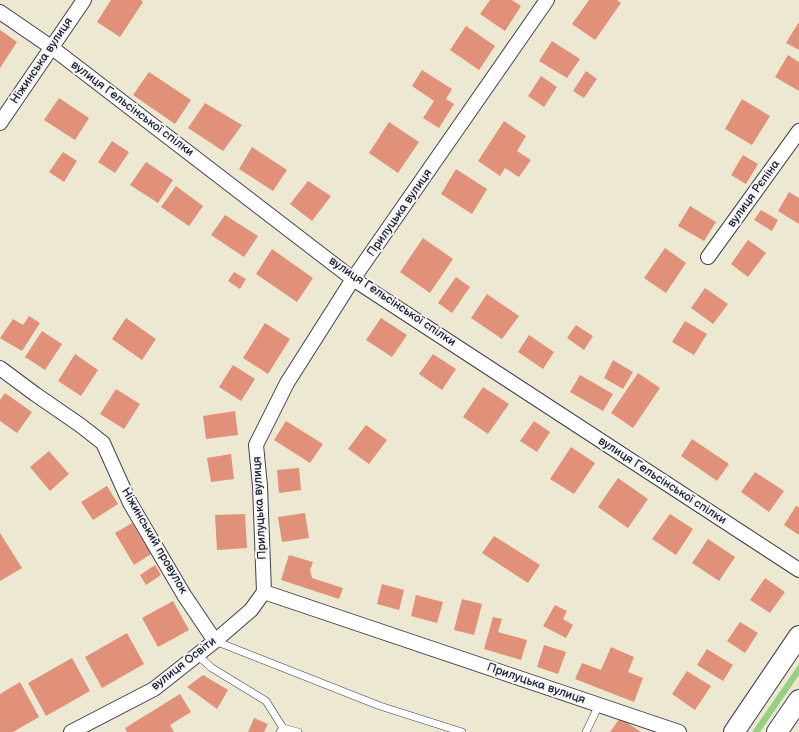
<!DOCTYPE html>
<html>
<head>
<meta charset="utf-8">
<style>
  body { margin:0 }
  canvas { display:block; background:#ede8d1 }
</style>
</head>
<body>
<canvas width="799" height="732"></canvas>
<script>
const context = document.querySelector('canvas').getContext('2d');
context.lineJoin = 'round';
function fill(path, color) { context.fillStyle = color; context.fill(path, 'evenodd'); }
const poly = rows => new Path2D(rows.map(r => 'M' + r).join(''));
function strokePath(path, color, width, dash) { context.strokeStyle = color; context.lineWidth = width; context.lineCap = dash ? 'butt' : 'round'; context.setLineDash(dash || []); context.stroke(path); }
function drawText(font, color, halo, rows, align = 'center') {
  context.font = font + ' "Balsamiq Sans",sans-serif'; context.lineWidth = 4; context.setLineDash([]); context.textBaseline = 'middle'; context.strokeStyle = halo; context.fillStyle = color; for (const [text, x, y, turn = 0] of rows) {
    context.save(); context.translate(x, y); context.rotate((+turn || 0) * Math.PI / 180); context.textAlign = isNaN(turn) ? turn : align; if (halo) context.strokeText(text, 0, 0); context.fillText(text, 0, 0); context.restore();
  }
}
const green = poly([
  [799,664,799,675,760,732,752,732]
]);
const building = poly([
  [111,0,141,0,143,2,120,37,97,22],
  [490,0,512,0,521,6,505,31,480,14],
  [589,0,617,0,621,3,595,40,572,24],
  [799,22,799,50,786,43],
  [466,26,495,46,479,70,450,50],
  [0,30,17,42,0,68],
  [552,41,580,59,567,78,539,61],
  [788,55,799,62,799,91,775,77],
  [422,70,452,89,446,99,454,104,439,128,423,118,434,101,412,86],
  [586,71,597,79,584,98,573,91],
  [149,72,191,100,175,124,133,95],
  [541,76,557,87,544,107,528,96],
  [59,98,89,118,75,140,44,120],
  [742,99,770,116,752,145,725,129],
  [205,103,242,125,223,151,188,128],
  [504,121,526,136,517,151,531,160,519,177,505,168,500,176,478,161],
  [389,122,419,142,398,173,369,153],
  [112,141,129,152,115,173,98,162],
  [252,147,287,170,273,191,239,169],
  [63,152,77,161,64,182,49,172],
  [743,155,758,164,746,184,731,175],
  [146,162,173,180,158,203,130,185],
  [456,169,487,189,472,214,441,194],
  [308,181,331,196,312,221,290,204],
  [176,186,203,206,189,226,161,207],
  [789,192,799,198,799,224,778,211],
  [690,206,716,222,704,241,678,226],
  [761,210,778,220,772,231,754,220],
  [225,215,258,236,244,257,211,235],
  [423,238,453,259,430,293,400,272],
  [748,240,766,253,748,277,731,264],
  [665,248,686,263,666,293,644,278],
  [272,249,313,278,297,302,256,274],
  [234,272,246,279,240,289,228,281],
  [456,277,470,287,452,313,438,303],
  [705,288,728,304,713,324,691,308],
  [487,294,519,316,502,339,471,318],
  [29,316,40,323,22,351,0,338,13,319,23,325],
  [126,318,156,339,142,360,112,339],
  [381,318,407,335,392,357,366,340],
  [685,321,707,334,694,355,672,342],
  [265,323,290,339,268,374,243,358],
  [576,325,593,336,584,350,567,338],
  [42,331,62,344,45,370,25,357],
  [529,335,554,352,543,369,518,352],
  [75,354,98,370,81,396,58,381],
  [433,354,456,369,442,390,419,374],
  [613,360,633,372,623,389,604,378],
  [233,365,255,379,241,401,219,387],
  [638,373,660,388,633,428,611,413],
  [580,375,613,394,603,411,570,392],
  [483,387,509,404,488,434,463,417],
  [116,389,140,404,124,429,100,414],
  [5,393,32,412,17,433,0,421,0,400],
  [235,411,238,435,206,439,203,416],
  [286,421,323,444,310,463,274,440],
  [534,421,550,432,537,452,520,441],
  [366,425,387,440,369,464,348,449],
  [692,439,729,464,717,481,681,456],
  [571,447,595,463,574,494,550,479],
  [49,451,69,474,50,491,30,467],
  [231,454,234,479,211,482,207,458],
  [299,468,301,490,279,493,277,470],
  [755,472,784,491,769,512,741,492],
  [618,478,648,499,628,528,598,507],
  [107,486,118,504,93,520,81,502],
  [796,506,799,507,799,535,784,525],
  [305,513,309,538,282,542,278,517],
  [245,514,247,548,217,550,215,515],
  [670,514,693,529,676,555,652,539],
  [132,523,151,554,134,565,115,533],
  [0,533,22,568,0,581],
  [494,536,540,565,528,583,482,553],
  [708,539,735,557,719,581,692,563],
  [289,555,313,562,310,570,312,578,343,588,339,599,281,580],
  [155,565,161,575,146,585,140,575],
  [765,578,785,592,770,613,750,600],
  [382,584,404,590,399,610,377,604],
  [416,595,443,602,437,623,411,616],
  [462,599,482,604,474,635,454,630],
  [173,601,189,630,158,647,142,618],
  [555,605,567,611,563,619,573,625,566,638,543,626],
  [493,617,502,619,498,632,527,640,521,660,484,649],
  [740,622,758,633,745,653,727,641],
  [127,633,144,664,102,688,85,657],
  [544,645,566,652,558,674,537,667],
  [611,647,634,657,628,672,643,678,634,702,575,679,582,663,601,670],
  [707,649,733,665,723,681,697,665],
  [72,658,90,691,46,716,28,683],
  [687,671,711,686,695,710,672,694],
  [203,675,228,690,217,709,187,687],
  [20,682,39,717,13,732,0,732,0,694],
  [180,694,191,712,170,725,174,732,127,732,125,728],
  [254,718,268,724,264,732,248,732],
  [620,718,641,732,610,732]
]);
const service = poly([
  [215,641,380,706,462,732],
  [197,655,212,668,266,701,283,728,280,732],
  [283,728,298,732],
  [586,732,599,705]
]);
const minor = poly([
  [547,0,353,279,287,383,256,445,260,486,264,592,679,732],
  [0,12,51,47,353,279,799,570],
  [0,123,84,0],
  [708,257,799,131],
  [0,368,35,394,80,425,103,443,130,503,184,595,215,641],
  [71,732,154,689,215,641,251,610,264,592]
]);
const secondary = poly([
  [734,732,799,636],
  [777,732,799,700]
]);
const streetNames = [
  ["Ніжинська вулиця",42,61,-56],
  ["вулиця Гельсінської спілки",132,109,37],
  ["вулиця Рєпіна",754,194,-54],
  ["Прилуцька вулиця",400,213,-55],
  ["вулиця Гельсінської спілки",392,302,34],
  ["вулиця Гельсінської спілки",662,481,33],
  ["Прилуцька вулиця",260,508,-93],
  ["Ніжинський провулок",154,541,60],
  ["вулиця Освіти",184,664,-38],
  ["Прилуцька вулиця",536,684,19]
];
fill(green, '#98d083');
fill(building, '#e19179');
strokePath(service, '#404052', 8);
strokePath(minor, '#404052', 16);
strokePath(secondary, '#404052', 22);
strokePath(service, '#fff', 7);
strokePath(minor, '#fff', 14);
strokePath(secondary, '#fff', 20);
drawText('12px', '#22223b', '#f6f6f2', streetNames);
</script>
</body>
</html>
